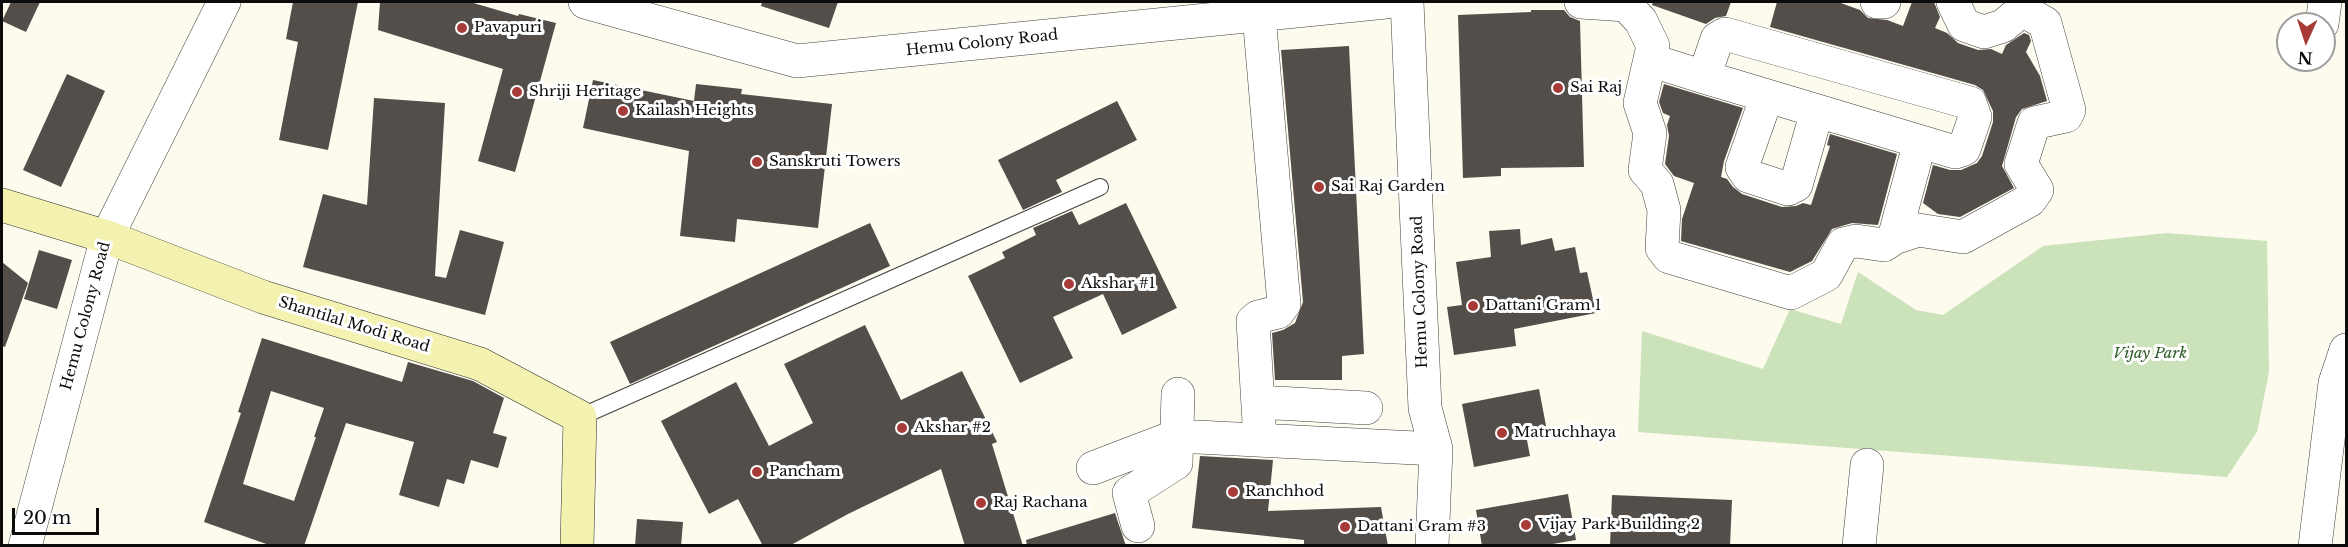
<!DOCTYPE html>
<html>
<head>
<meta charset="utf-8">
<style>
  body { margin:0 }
  #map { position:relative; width:2348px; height:547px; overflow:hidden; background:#fcfbed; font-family:"Libre Baskerville",serif }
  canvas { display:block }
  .frame { position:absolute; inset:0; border:3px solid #0c0c0c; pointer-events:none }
  .north { position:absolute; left:2276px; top:12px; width:60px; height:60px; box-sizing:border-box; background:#fff; border:2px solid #9e9e9e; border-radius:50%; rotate:183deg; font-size:16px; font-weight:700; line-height:24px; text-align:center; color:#0c0c0c }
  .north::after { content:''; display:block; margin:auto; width:21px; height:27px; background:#a83b37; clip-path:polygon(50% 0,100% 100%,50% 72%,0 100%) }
  .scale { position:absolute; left:12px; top:508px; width:87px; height:27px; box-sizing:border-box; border:3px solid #0c0c0c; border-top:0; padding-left:8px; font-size:18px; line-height:21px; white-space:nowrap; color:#0c0c0c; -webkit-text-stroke:4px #fff; paint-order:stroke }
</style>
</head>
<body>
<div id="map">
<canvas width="2348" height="547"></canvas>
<div class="frame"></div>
<div class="north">N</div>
<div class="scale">20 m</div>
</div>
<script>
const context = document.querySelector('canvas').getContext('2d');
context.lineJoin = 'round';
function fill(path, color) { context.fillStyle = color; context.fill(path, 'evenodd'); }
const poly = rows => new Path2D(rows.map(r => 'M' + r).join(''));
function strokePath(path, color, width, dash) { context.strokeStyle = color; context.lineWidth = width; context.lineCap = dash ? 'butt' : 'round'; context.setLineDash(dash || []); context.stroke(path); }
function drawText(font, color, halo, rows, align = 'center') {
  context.font = font + ' "Libre Baskerville",serif'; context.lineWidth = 6; context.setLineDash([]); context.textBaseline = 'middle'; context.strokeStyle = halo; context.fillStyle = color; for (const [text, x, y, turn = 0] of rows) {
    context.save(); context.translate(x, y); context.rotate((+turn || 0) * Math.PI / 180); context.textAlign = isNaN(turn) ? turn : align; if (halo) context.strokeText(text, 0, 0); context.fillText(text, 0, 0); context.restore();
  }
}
const green = poly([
  [2167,233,2267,241,2269,372,2257,432,2227,477,1638,432,1642,331,1763,369,1790,309,1841,324,1858,272,1916,310,1943,315,2043,246]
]);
const building = poly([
  [11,2,40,2,26,32,2,21],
  [293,2,358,2,328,150,279,140,298,42,286,39],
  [380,2,470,2,518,16,519,14,556,23,515,172,478,161,503,69,378,30],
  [762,2,838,2,829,28,761,6],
  [1653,2,1731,2,1726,16,1715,18,1706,24,1652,5],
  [1777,2,1838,2,1860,10,1868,18,1887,20,1903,26,1912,2,1934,2,1940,17,1935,28,1947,33,1958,43,1978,50,1991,49,2002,54,2006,45,2024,33,2029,35,2031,41,2026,52,2040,76,2047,101,2022,109,2016,117,2002,166,2014,188,1960,217,1938,214,1923,203,1933,165,1950,170,1961,170,1977,163,1982,156,1993,122,1993,111,1983,90,1975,85,1770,27],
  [1531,10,1564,10,1570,17,1580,21,1584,167,1501,168,1501,176,1463,178,1458,15,1531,12],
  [1349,46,1364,354,1342,356,1342,380,1275,380,1272,333,1283,330,1295,323,1303,302,1281,50],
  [67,74,105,91,61,187,23,170],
  [593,80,694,101,696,84,742,89,741,94,832,104,818,228,737,219,735,242,680,236,689,151,583,128],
  [1664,84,1743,108,1724,161,1721,177,1727,179,1733,187,1742,194,1782,207,1796,206,1803,203,1811,205,1830,146,1827,145,1830,134,1897,154,1878,225,1852,223,1832,229,1812,261,1790,272,1681,241,1682,219,1694,183,1674,176,1665,164,1669,136,1667,125,1670,116,1663,113,1659,102],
  [374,98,445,103,435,276,446,278,460,230,504,242,485,315,303,267,323,194,367,205],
  [1117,101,1137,140,1056,180,1062,192,1023,210,998,160],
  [1126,203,1177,308,1122,335,1103,294,1053,317,1073,358,1020,383,968,276,1005,258,1002,252,1036,235,1033,228,1072,211,1079,225],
  [870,223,890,266,630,384,610,342],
  [1520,229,1521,245,1552,238,1555,251,1575,247,1580,273,1587,272,1596,313,1514,329,1516,346,1454,355,1447,307,1462,305,1456,262,1491,257,1489,231],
  [39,250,72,260,57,309,24,299],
  [2,262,28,283,5,347,2,346],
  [865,325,901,400,962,371,997,442,992,444,1023,546,965,546,941,469,848,514,789,546,763,546,738,499,709,514,661,421,736,382,769,446,813,423,784,364],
  [262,338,402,382,408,362,473,381,504,398,493,433,507,437,498,468,471,460,464,484,447,479,439,507,399,495,414,442,346,423,304,546,272,546,204,522,241,413,238,412],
  [271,391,324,408,314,437,316,437,294,501,243,484],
  [1539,389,1547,431,1526,435,1530,456,1474,467,1462,404],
  [1200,456,1273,460,1268,511,1381,507,1388,546,1304,546,1304,540,1192,528],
  [1568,494,1576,540,1541,546,1482,546,1476,510],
  [1612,495,1732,500,1730,546,1610,546],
  [1115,513,1126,546,1027,546,1026,540],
  [637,519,683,522,681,546,635,546]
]);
const lane = poly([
  [580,417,1100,187]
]);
const street = poly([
  [585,2,797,61,1386,2],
  [1407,2,1425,408,1436,449,1432,546],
  [1581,2,1626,5,1641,21,1653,46,1640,103,1650,133,1645,170,1657,184,1664,210,1662,248,1669,257,1791,293,1826,275,1843,244,1856,241,1884,245,1894,238,1918,230,1963,237,2030,200,2037,190,2021,164,2034,123,2066,116,2069,110,2045,23,2022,10,2003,26,1984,32,1964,25,1953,2],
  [1877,2,1884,2],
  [1259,15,1284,304,1278,312,1258,317,1253,321,1260,440],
  [2322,24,2325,2],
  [1650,60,1704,77,1955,152,1964,149,1975,117,1970,103,1725,34,1717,39,1704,77],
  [1767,96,1742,167,1748,176,1788,189,1796,185,1817,111],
  [1894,238,1920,142],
  [1258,402,1366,408],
  [1093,468,1177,436,1436,449],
  [1138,526,1129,493,1176,463,1178,394],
  [25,546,107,237,224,2],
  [1859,546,1867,465],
  [2315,546,2335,383,2346,350]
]);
const secondary = poly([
  [2,205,107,237,263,297,480,364,580,417,577,546]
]);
const markers = [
  [462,28,6,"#a83b37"],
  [1558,88,6,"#a83b37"],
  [517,92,6,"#a83b37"],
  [623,111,6,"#a83b37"],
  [757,162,6,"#a83b37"],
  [1319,187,6,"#a83b37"],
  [1069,284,6,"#a83b37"],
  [1473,306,6,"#a83b37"],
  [902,428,6,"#a83b37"],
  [1502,433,6,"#a83b37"],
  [757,472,6,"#a83b37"],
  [1233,492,6,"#a83b37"],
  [981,503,6,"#a83b37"],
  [1526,525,6,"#a83b37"],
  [1345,527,6,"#a83b37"]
];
const poiNames = [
  ["Pavapuri",474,28],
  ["Sai Raj",1570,88],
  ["Shriji Heritage",529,92],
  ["Kailash Heights",635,111],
  ["Sanskruti Towers",769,162],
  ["Sai Raj Garden",1331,187],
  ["Akshar #1",1081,284],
  ["Dattani Gram 1",1485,306],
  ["Akshar #2",914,428],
  ["Matruchhaya",1514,433],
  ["Pancham",769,472],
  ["Ranchhod",1245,492],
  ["Raj Rachana",993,503],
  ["Vijay Park Building 2",1538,525],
  ["Dattani Gram #3",1357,527]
];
const streetNames = [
  ["Hemu Colony Road",982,43,-6],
  ["Hemu Colony Road",1420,292,-92],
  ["Hemu Colony Road",86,316,-75],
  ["Shantilal Modi Road",354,325,17]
];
const parkNames = [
  ["Vijay Park",2150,354]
];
fill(green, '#cce2bb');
fill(building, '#534e4a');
strokePath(lane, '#3f3f3f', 18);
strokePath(street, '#3f3f3f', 34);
strokePath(secondary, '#2e2e2e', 34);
strokePath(lane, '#fff', 16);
strokePath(street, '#fff', 33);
strokePath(secondary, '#f4f2b0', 33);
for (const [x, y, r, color] of markers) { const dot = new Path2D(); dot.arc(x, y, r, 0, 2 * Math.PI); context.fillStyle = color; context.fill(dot); strokePath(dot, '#fff', 2); }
drawText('15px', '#0c0c0c', '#fff', poiNames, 'left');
drawText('15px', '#0c0c0c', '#fff', streetNames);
drawText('italic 15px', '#2c5a25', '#fff', parkNames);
</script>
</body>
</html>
